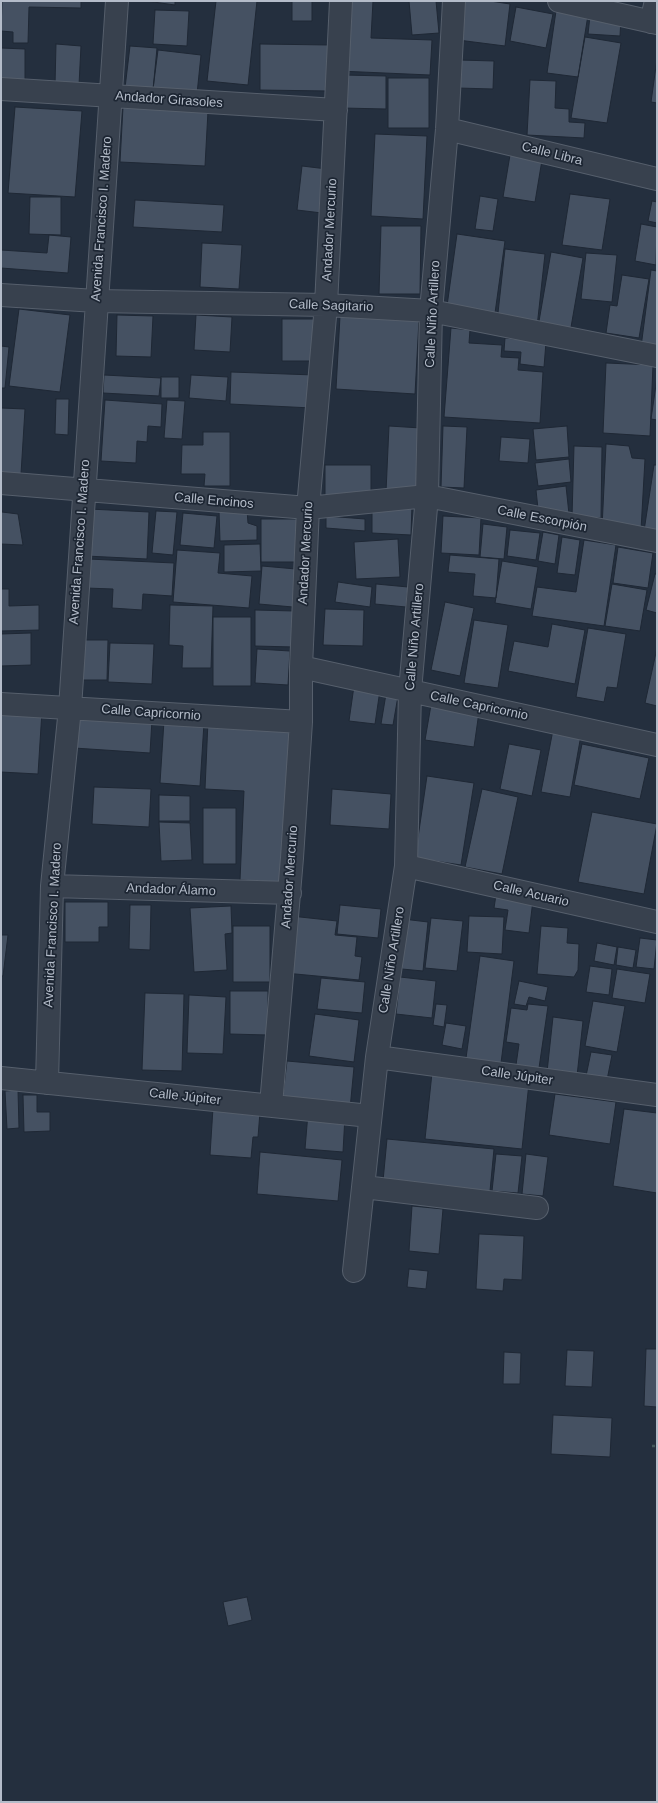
<!DOCTYPE html>
<html>
<head>
<meta charset="utf-8">
<style>
  body { margin:0 }
  #map { position:relative; width:658px; height:1803px; overflow:hidden; background:#242f3e; font-family:Helvetica,sans-serif }
  canvas { display:block }
  .frame { position:absolute; inset:0; border:2px solid #b4bcc9; pointer-events:none }
</style>
</head>
<body>
<div id="map">
<canvas width="658" height="1803"></canvas>
<div class="frame"></div>
</div>
<script>
const context = document.querySelector('canvas').getContext('2d');
context.lineJoin = 'round';
function fill(path, color) { context.fillStyle = color; context.fill(path, 'evenodd'); }
const poly = rows => new Path2D(rows.map(r => 'M' + r).join(''));
function strokePath(path, color, width, dash) { context.strokeStyle = color; context.lineWidth = width; context.lineCap = dash ? 'butt' : 'round'; context.setLineDash(dash || []); context.stroke(path); }
function drawText(font, color, halo, rows, align = 'center') {
  context.font = font + ' Helvetica,sans-serif'; context.lineWidth = 3.5; context.setLineDash([]); context.textBaseline = 'middle'; context.strokeStyle = halo; context.fillStyle = color; for (const [text, x, y, turn = 0] of rows) {
    context.save(); context.translate(x, y); context.rotate((+turn || 0) * Math.PI / 180); context.textAlign = isNaN(turn) ? turn : align; if (halo) context.strokeText(text, 0, 0); context.fillText(text, 0, 0); context.restore();
  }
}
const building = poly([
  [2,1,81,1,81,8,29,7,28,43,13,43,13,32,1,31,2,1],
  [146,1,175,1,175,5,146,1],
  [216,1,257,1,248,85,207,81,216,1],
  [292,1,312,1,312,21,292,21,292,1],
  [342,1,373,1,371,38,432,40,430,75,339,71,342,1],
  [409,1,436,1,439,33,412,35,409,1],
  [463,1,490,1,510,4,505,46,458,40,463,1],
  [516,7,553,14,546,48,510,41,516,7],
  [155,10,189,11,187,46,153,44,155,10],
  [556,11,588,15,578,77,547,73,556,11],
  [590,16,621,18,620,36,588,34,590,16],
  [585,37,621,43,607,123,571,118,585,37],
  [56,44,81,46,79,85,55,85,56,44],
  [260,44,329,45,328,91,260,90,260,44],
  [130,46,157,48,153,90,125,88,130,46],
  [1,48,25,49,25,85,1,84,1,48],
  [158,50,201,55,197,94,153,89,158,50],
  [657,59,657,103,651,102,657,59],
  [459,60,494,61,493,89,458,88,459,60],
  [343,75,386,76,386,109,343,108,343,75],
  [388,78,429,78,429,128,388,128,388,78],
  [530,80,556,81,555,108,569,109,569,122,585,123,584,138,527,135,530,80],
  [15,107,82,111,75,197,8,193,15,107],
  [123,107,208,111,205,166,120,162,123,107],
  [375,134,427,136,423,219,371,216,375,134],
  [511,149,543,154,535,202,503,197,511,149],
  [302,166,327,169,322,213,297,210,302,166],
  [570,194,610,199,602,250,562,245,570,194],
  [480,196,498,199,493,231,475,229,480,196],
  [30,197,61,197,61,235,29,234,30,197],
  [135,200,224,205,222,232,133,227,135,200],
  [652,201,657,202,657,223,648,221,652,201],
  [641,224,657,227,656,265,635,261,641,224],
  [381,226,421,226,420,294,379,294,381,226],
  [457,234,505,241,495,313,447,306,457,234],
  [49,235,71,237,68,273,1,268,1,250,47,253,49,235],
  [202,243,242,245,239,289,200,287,202,243],
  [505,249,545,254,537,327,497,322,505,249],
  [551,252,583,258,570,333,538,327,551,252],
  [586,253,617,255,612,302,581,299,586,253],
  [651,270,657,271,657,349,641,347,651,270],
  [622,275,649,279,639,338,606,333,610,305,617,306,622,275],
  [19,309,70,315,60,392,9,386,19,309],
  [117,315,153,316,151,357,116,356,117,315],
  [196,315,232,317,230,352,194,350,196,315],
  [340,316,419,320,415,394,336,389,340,316],
  [282,319,314,319,313,361,282,361,282,319],
  [451,328,470,330,469,343,502,345,501,357,519,358,518,370,543,372,540,423,444,417,451,328],
  [505,338,546,342,544,367,520,364,521,352,504,351,505,338],
  [1,346,9,347,5,388,1,388,1,346],
  [606,363,653,365,650,436,603,433,606,363],
  [231,372,314,375,312,408,230,404,231,372],
  [104,375,161,378,159,396,103,393,104,375],
  [191,375,228,377,226,401,189,398,191,375],
  [161,377,179,377,179,398,161,398,161,377],
  [657,378,657,420,651,419,657,378],
  [56,399,69,399,68,435,55,434,56,399],
  [105,400,162,404,161,427,148,426,147,442,137,441,136,463,101,461,105,400],
  [167,400,185,401,182,439,164,438,167,400],
  [1,408,25,409,21,474,1,472,1,408],
  [389,426,421,428,419,493,386,492,389,426],
  [443,426,467,427,464,488,441,487,443,426],
  [567,426,569,457,536,460,533,429,567,426],
  [203,432,230,432,230,486,204,486,205,474,181,474,182,445,203,445,203,432],
  [501,437,530,439,528,463,499,461,501,437],
  [606,444,629,446,632,458,645,459,641,530,602,528,606,444],
  [574,446,602,447,601,518,572,517,574,446],
  [569,459,571,482,538,486,535,463,569,459],
  [325,465,371,465,371,496,325,496,325,465],
  [654,465,657,465,657,533,644,531,654,465],
  [566,486,569,514,538,509,536,490,566,486],
  [372,504,412,505,411,535,372,533,372,504],
  [1,507,2,512,18,514,23,545,1,544,1,507],
  [89,509,149,512,147,559,86,556,89,509],
  [247,510,248,523,257,526,257,540,220,541,219,511,247,510],
  [156,511,177,512,173,555,152,553,156,511],
  [183,513,217,516,214,548,180,545,183,513],
  [326,516,365,519,365,531,326,528,326,516],
  [443,516,481,518,479,555,441,553,443,516],
  [261,519,301,519,301,562,261,562,261,519],
  [483,524,507,527,504,559,480,557,483,524],
  [510,530,540,533,536,560,507,556,510,530],
  [543,532,559,535,555,564,538,561,543,532],
  [562,537,580,540,575,575,557,573,562,537],
  [398,539,400,577,356,579,354,542,398,539],
  [584,540,616,545,604,626,532,616,537,587,576,592,584,540],
  [260,544,261,571,224,572,224,545,260,544],
  [618,547,653,553,648,588,613,583,618,547],
  [177,550,220,553,218,573,252,576,249,608,173,602,177,550],
  [450,555,499,559,496,598,473,596,475,574,448,572,450,555],
  [88,559,174,563,172,596,143,594,142,610,112,608,113,589,86,588,88,559],
  [502,561,538,567,531,609,495,603,502,561],
  [262,566,296,569,293,607,259,604,262,566],
  [655,574,657,574,657,613,646,610,655,574],
  [338,582,372,587,370,607,335,602,338,582],
  [376,584,408,587,406,607,375,604,376,584],
  [612,584,647,590,640,631,605,626,612,584],
  [1,589,9,589,9,606,39,605,39,630,1,631,1,589],
  [445,602,474,608,460,676,431,670,445,602],
  [170,605,213,606,211,668,182,668,183,646,169,645,170,605],
  [325,609,364,610,363,646,323,645,325,609],
  [255,610,294,611,294,647,255,646,255,610],
  [213,617,251,617,251,686,213,686,213,617],
  [474,620,508,625,498,688,464,683,474,620],
  [552,624,585,630,575,684,508,671,514,641,548,647,552,624],
  [588,628,626,634,617,688,607,687,604,702,576,697,588,628],
  [31,633,31,665,1,666,1,634,31,633],
  [84,640,108,640,107,680,83,680,84,640],
  [110,643,154,644,152,684,108,682,110,643],
  [657,648,657,706,645,703,657,648],
  [257,649,290,651,288,685,255,683,257,649],
  [354,686,380,690,375,724,349,721,354,686],
  [386,694,398,696,393,725,381,724,386,694],
  [431,705,479,712,474,747,425,740,431,705],
  [1,708,42,711,38,774,1,772,1,708],
  [76,715,152,720,150,753,74,748,76,715],
  [164,721,204,723,200,786,160,783,164,721],
  [208,721,293,724,286,883,240,880,244,791,205,789,208,721],
  [553,730,581,735,570,797,541,792,553,730],
  [509,744,541,750,532,796,500,789,509,744],
  [582,744,649,758,640,799,574,785,582,744],
  [427,776,474,783,461,865,415,858,427,776],
  [94,787,151,789,149,827,92,824,94,787],
  [332,789,391,794,389,829,330,825,332,789],
  [482,789,518,797,502,874,465,867,482,789],
  [159,795,190,796,190,821,159,821,159,795],
  [203,808,236,808,236,864,203,864,203,808],
  [592,812,657,824,644,894,578,882,592,812],
  [159,822,190,823,192,860,161,861,159,822],
  [496,895,533,900,529,933,505,930,508,910,494,908,496,895],
  [65,902,108,902,108,927,99,927,99,942,65,942,65,902],
  [130,905,151,905,150,950,129,949,130,905],
  [340,905,381,909,378,938,337,934,340,905],
  [231,906,232,933,225,934,227,970,194,972,190,908,231,906],
  [291,916,337,921,335,935,357,937,355,956,362,957,359,980,285,973,291,916],
  [469,916,504,917,502,954,467,952,469,916],
  [431,918,463,921,457,971,425,968,431,918],
  [403,919,428,922,423,971,402,969,399,952,403,919],
  [233,926,270,926,270,982,233,982,233,926],
  [541,926,568,928,567,943,579,944,578,970,574,977,537,974,541,926],
  [1,935,8,935,3,976,1,976,1,935],
  [640,938,657,940,654,969,636,967,640,938],
  [597,943,617,947,614,965,594,961,597,943],
  [618,947,636,950,633,968,616,965,618,947],
  [480,956,514,961,501,1063,466,1058,480,956],
  [590,966,612,969,609,995,586,992,590,966],
  [617,969,650,974,645,1003,612,998,617,969],
  [400,977,436,981,432,1018,396,1014,400,977],
  [321,978,365,982,362,1013,317,1009,321,978],
  [519,981,548,987,545,1001,529,997,526,1006,514,1004,519,981],
  [230,991,268,991,268,1035,230,1034,230,991],
  [145,993,184,994,182,1071,142,1070,145,993],
  [189,995,226,997,223,1054,187,1053,189,995],
  [593,1001,625,1006,617,1052,585,1046,593,1001],
  [436,1004,447,1005,444,1027,433,1025,436,1004],
  [528,1004,548,1006,539,1068,516,1065,519,1044,506,1042,511,1008,527,1010,528,1004],
  [315,1014,359,1020,354,1062,309,1056,315,1014],
  [553,1017,583,1021,577,1076,547,1072,553,1017],
  [446,1023,466,1026,462,1049,442,1045,446,1023],
  [591,1052,612,1055,607,1080,586,1076,591,1052],
  [287,1061,354,1067,350,1109,282,1103,287,1061],
  [432,1073,529,1083,522,1149,425,1139,432,1073],
  [1,1083,3,1084,1,1128,1,1083],
  [18,1090,19,1128,7,1129,5,1091,18,1090],
  [555,1094,616,1102,610,1144,549,1135,555,1094],
  [23,1095,37,1095,37,1112,50,1112,50,1131,24,1132,23,1095],
  [213,1108,260,1112,258,1137,253,1137,251,1158,210,1155,213,1108],
  [624,1109,657,1113,657,1193,613,1186,624,1109],
  [308,1113,345,1116,343,1152,305,1149,308,1113],
  [387,1139,494,1149,490,1191,383,1181,387,1139],
  [260,1152,342,1160,338,1201,257,1194,260,1152],
  [496,1154,522,1156,518,1193,492,1191,496,1154],
  [526,1154,548,1157,543,1196,522,1194,526,1154],
  [412,1206,443,1209,439,1254,409,1251,412,1206],
  [479,1234,524,1236,522,1280,504,1279,503,1291,476,1289,479,1234],
  [409,1269,428,1271,426,1289,407,1287,409,1269],
  [646,1349,657,1349,657,1407,644,1406,646,1349],
  [567,1350,594,1351,592,1387,565,1386,567,1350],
  [504,1352,521,1353,520,1384,503,1384,504,1352],
  [553,1415,612,1418,610,1457,551,1454,553,1415],
  [247,1597,252,1620,228,1626,223,1602,247,1597]
]);
const path = poly([
  [652,1446,657,1446]
]);
const minor = poly([
  [559,1,657,23],
  [651,22,656,1],
  [1,89,336,110],
  [447,129,657,179],
  [1,295,96,301,326,305,431,311,657,356],
  [1,483,308,508,427,496,657,541],
  [301,667,657,745],
  [1,704,301,722],
  [406,866,657,922],
  [52,886,290,893],
  [377,1057,657,1095],
  [1,1078,370,1116],
  [47,1083,52,886,70,708,117,1],
  [271,1105,292,858,301,722,301,667,308,508,326,305,341,1],
  [364,1187,537,1208],
  [354,1271,377,1057,406,866,410,691,427,496,431,311,447,129,454,1]
]);
const streetNames = [
  ["Andador Girasoles",169,100,4],
  ["Calle Libra",552,154,14],
  ["Avenida Francisco I. Madero",102,219,-86],
  ["Andador Mercurio",330,230,-87],
  ["Calle Sagitario",331,306,2],
  ["Calle Niño Artillero",433,314,-87],
  ["Calle Encinos",214,501,5],
  ["Calle Escorpión",542,519,11],
  ["Avenida Francisco I. Madero",80,542,-86],
  ["Andador Mercurio",306,553,-87],
  ["Calle Niño Artillero",415,637,-85],
  ["Calle Capricornio",479,706,12],
  ["Calle Capricornio",151,713,4],
  ["Andador Mercurio",290,877,-86],
  ["Andador Álamo",171,890,2],
  ["Calle Acuario",531,894,13],
  ["Avenida Francisco I. Madero",53,925,-87],
  ["Calle Niño Artillero",392,960,-81],
  ["Calle Júpiter",517,1076,8],
  ["Calle Júpiter",185,1097,6]
];
fill(building, '#455162');
strokePath(building, '#1f2835', 1);
strokePath(minor, '#565f6c', 24);
strokePath(path, '#44595c', 2.5, [3, 3]);
strokePath(minor, '#38414e', 22);
drawText('13px', '#b4bcc9', '#1d2633', streetNames);
</script>
</body>
</html>
